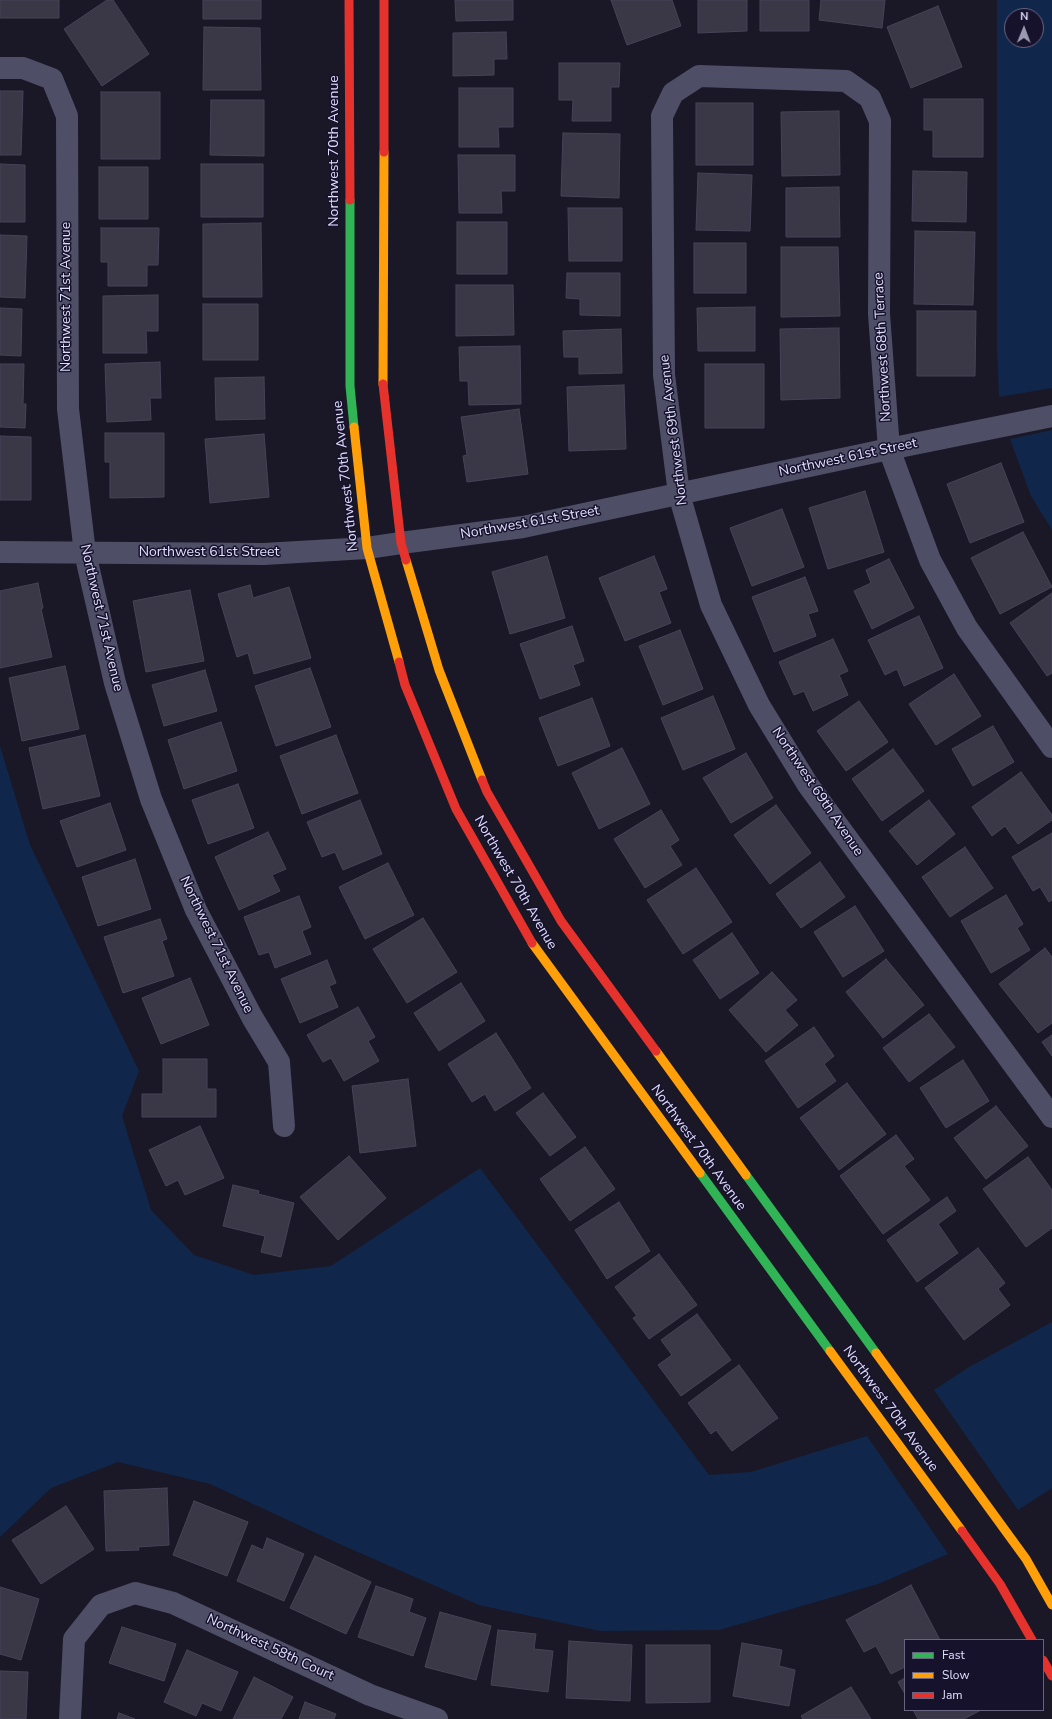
<!DOCTYPE html>
<html>
<head>
<meta charset="utf-8">
<style>
  body { margin:0 }
  #map { position:relative; width:1052px; height:1719px; overflow:hidden; background:#1a1826; font-family:"Nunito Sans",sans-serif }
  canvas { display:block }
  .legend { position:absolute; left:904px; top:1639px; width:140px; height:72px; box-sizing:border-box; background:#16122c; border:1px solid #676480; margin:0; padding:5px 7px; list-style:none; font-size:12px; color:#e1defe }
  .legend li { display:flex; align-items:center; gap:8px; height:20px }
  .legend b { width:20px; border:1px solid #676480 }
  .north { position:absolute; left:1004px; top:8px; width:40px; height:40px; box-sizing:border-box; background:#16122c; border:1px solid #676480; border-radius:50%; rotate:1deg; font-size:11px; font-weight:700; line-height:16px; text-align:center; color:#e1defe }
  .north::after { content:''; display:block; margin:auto; width:14px; height:18px; background:#9b99b2; clip-path:polygon(50% 0,100% 100%,50% 72%,0 100%) }
</style>
</head>
<body>
<div id="map">
<canvas width="1052" height="1719"></canvas>
<ul class="legend">
<li><b style="height:5px;background:#30b455"></b>Fast</li>
<li><b style="height:5px;background:#ff9f0a"></b>Slow</li>
<li><b style="height:5px;background:#e5322d"></b>Jam</li>
</ul>
<div class="north">N</div>
</div>
<script>
const context = document.querySelector('canvas').getContext('2d');
context.lineJoin = 'round';
function fill(path, color) { context.fillStyle = color; context.fill(path, 'evenodd'); }
const poly = rows => new Path2D(rows.map(r => 'M' + r).join(''));
function strokePath(path, color, width, dash) { context.strokeStyle = color; context.lineWidth = width; context.lineCap = dash ? 'butt' : 'round'; context.setLineDash(dash || []); context.stroke(path); }
function drawText(font, color, halo, rows, align = 'center') {
  context.font = font + ' "Nunito Sans",sans-serif'; context.lineWidth = 3; context.setLineDash([]); context.textBaseline = 'middle'; context.strokeStyle = halo; context.fillStyle = color; for (const [text, x, y, turn = 0] of rows) {
    context.save(); context.translate(x, y); context.rotate((+turn || 0) * Math.PI / 180); context.textAlign = isNaN(turn) ? turn : align; if (halo) context.strokeText(text, 0, 0); context.fillText(text, 0, 0); context.restore();
  }
}
const water = poly([
  [997,0,1052,0,1052,388,999,397,997,350],
  [1012,16,1036,16,1036,40,1012,40],
  [1052,430,1052,530,1031,496,1010,439],
  [0,746,30,845,139,1071,122,1116,151,1210,194,1255,254,1275,331,1266,480,1168,709,1475,751,1472,867,1436,948,1554,878,1584,719,1630,600,1631,479,1605,344,1546,210,1484,118,1462,51,1488,0,1537],
  [1052,1322,1052,1488,1018,1510,934,1390,969,1367]
]);
const building = poly([
  [0,0,59,0,59,18,0,18,0,0],
  [107,0,113,0,149,54,102,86,64,29,107,0],
  [203,0,261,0,261,19,203,19,203,0],
  [455,0,513,0,513,20,456,21,455,0],
  [611,0,672,0,681,26,627,45,611,0],
  [698,0,747,0,747,31,698,33,698,0],
  [760,0,809,0,809,31,760,31,760,0],
  [821,0,885,0,882,28,819,20,821,0],
  [938,6,962,67,911,88,887,27,938,6],
  [204,27,260,28,261,90,203,90,204,27],
  [506,32,507,59,494,59,494,75,453,76,453,33,506,32],
  [559,63,620,63,619,87,611,87,611,121,572,121,573,100,559,100,559,63],
  [459,88,513,88,513,127,498,127,499,147,459,147,459,88],
  [0,91,23,91,21,155,0,155,0,91],
  [101,92,160,92,160,159,101,159,101,92],
  [924,99,983,99,983,157,933,157,933,130,924,130,924,99],
  [211,100,264,100,264,156,210,155,211,100],
  [696,103,753,103,753,165,696,165,696,103],
  [839,111,840,175,782,176,781,112,839,111],
  [563,133,620,134,619,198,561,196,563,133],
  [458,155,515,155,515,191,501,191,502,213,459,213,458,155],
  [0,164,25,165,25,222,0,222,0,164],
  [201,164,263,164,263,217,201,217,201,164],
  [99,167,148,167,148,219,99,219,99,167],
  [913,171,967,172,966,222,912,221,913,171],
  [698,173,752,175,750,231,696,230,698,173],
  [839,187,840,237,786,237,786,188,839,187],
  [568,208,622,208,622,261,569,261,568,208],
  [457,222,507,222,507,274,457,274,457,222],
  [261,223,262,297,203,297,203,224,261,223],
  [101,228,159,228,158,265,147,265,147,286,108,286,108,262,101,262,101,228],
  [915,231,975,232,973,305,914,304,915,231],
  [0,235,27,236,25,298,0,297,0,235],
  [694,243,746,243,746,293,694,293,694,243],
  [781,247,838,247,840,316,781,317,781,247],
  [567,273,620,273,620,316,580,315,580,299,566,298,567,273],
  [456,285,513,285,514,335,456,336,456,285],
  [158,295,158,331,146,331,147,353,103,353,103,296,158,295],
  [203,304,258,304,258,360,203,360,203,304],
  [755,307,755,351,698,351,697,308,755,307],
  [0,308,22,309,21,356,0,355,0,308],
  [917,311,976,311,975,376,917,376,917,311],
  [839,328,840,398,781,400,780,329,839,328],
  [621,329,622,373,579,374,579,357,564,357,563,331,621,329],
  [520,346,521,404,469,405,468,381,460,381,459,347,520,346],
  [160,362,161,398,150,398,151,420,107,422,105,364,160,362],
  [0,364,24,364,23,404,26,404,25,428,0,427,0,364],
  [705,364,764,364,764,428,705,428,705,364],
  [264,377,265,419,216,420,215,378,264,377],
  [624,385,626,449,569,451,567,387,624,385],
  [519,409,528,474,467,482,463,456,467,455,461,417,519,409],
  [105,433,164,433,164,497,110,498,110,462,105,462,105,433],
  [264,434,269,497,210,503,205,439,264,434],
  [0,436,31,437,31,500,0,500,0,436],
  [1001,463,1024,522,970,543,947,484,1001,463],
  [865,491,884,552,828,569,809,508,865,491],
  [782,509,804,567,752,586,730,528,782,509],
  [1023,532,1052,587,1000,614,971,558,1023,532],
  [547,556,565,618,510,634,492,572,547,556],
  [654,556,667,589,659,592,671,623,625,641,599,578,654,556],
  [889,559,914,608,872,629,854,591,871,583,866,570,889,559],
  [805,577,818,611,808,614,816,636,774,652,752,597,805,577],
  [38,583,43,608,41,609,52,657,0,668,0,591,38,583],
  [250,585,253,598,289,587,311,658,254,674,248,653,237,657,218,594,250,585],
  [190,590,204,661,146,672,133,601,190,590],
  [1052,593,1052,673,1047,676,1010,623,1052,593],
  [919,616,943,668,904,686,897,669,885,675,868,640,919,616],
  [572,626,584,661,573,665,580,685,540,699,520,644,572,626],
  [680,630,703,689,663,705,639,646,680,630],
  [833,639,848,671,839,675,848,695,813,711,804,691,794,695,779,662,833,639],
  [65,666,79,729,22,741,9,678,65,666],
  [310,668,331,727,276,746,255,686,310,668],
  [205,670,217,711,164,726,152,685,205,670],
  [954,674,981,716,936,745,909,704,954,674],
  [713,696,735,749,683,770,661,718,713,696],
  [592,698,610,746,558,766,539,718,592,698],
  [859,701,888,742,846,771,817,731,859,701],
  [221,722,237,771,184,789,168,740,221,722],
  [993,726,1014,762,973,786,952,749,993,726],
  [85,735,100,796,43,809,29,748,85,735],
  [336,735,358,793,302,814,280,756,336,735],
  [622,748,650,804,599,829,572,773,622,748],
  [893,749,924,791,882,821,852,779,893,749],
  [746,753,773,798,731,823,703,778,746,753],
  [1021,772,1052,815,1052,820,1018,844,1005,826,992,836,972,807,1021,772],
  [238,784,254,828,208,844,192,800,238,784],
  [360,800,382,854,343,870,335,852,322,857,307,822,360,800],
  [929,800,955,834,917,865,889,831,929,800],
  [110,803,126,850,77,867,60,821,110,803],
  [776,805,811,853,770,884,734,835,776,805],
  [661,810,679,840,670,846,682,865,645,888,614,839,661,810],
  [268,832,286,869,272,875,280,891,239,910,215,857,268,832],
  [1052,833,1052,900,1049,902,1040,887,1033,891,1012,857,1052,833],
  [965,847,993,888,950,917,922,877,965,847],
  [135,859,151,909,98,926,82,877,135,859],
  [820,862,845,897,801,928,776,894,820,862],
  [388,863,414,915,365,939,339,887,388,863],
  [696,868,732,922,683,954,647,900,696,868],
  [1006,895,1023,924,1017,928,1030,950,991,973,961,921,1006,895],
  [299,896,311,927,302,931,311,954,275,968,269,952,259,955,244,917,299,896],
  [855,906,884,951,843,977,814,932,855,906],
  [423,918,457,972,407,1003,373,949,423,918],
  [160,919,167,939,162,941,174,976,123,993,104,937,160,919],
  [732,933,759,973,720,999,693,960,732,933],
  [1045,948,1052,957,1052,1023,1038,1033,999,984,1045,948],
  [886,959,924,1005,883,1038,846,992,886,959],
  [327,960,336,983,329,986,338,1007,300,1023,281,979,327,960],
  [772,972,797,1000,785,1010,798,1025,766,1052,729,1010,772,972],
  [190,978,209,1025,161,1044,142,998,190,978],
  [461,983,485,1021,439,1051,414,1013,461,983],
  [358,1007,375,1037,368,1041,379,1061,344,1081,331,1058,323,1062,307,1035,358,1007],
  [929,1014,955,1047,909,1082,883,1048,929,1014],
  [814,1027,834,1056,824,1064,836,1081,798,1108,765,1061,814,1027],
  [496,1033,531,1088,495,1111,485,1094,472,1102,448,1064,496,1033],
  [1052,1035,1052,1056,1042,1042,1052,1035],
  [163,1059,207,1059,207,1089,216,1089,216,1117,142,1117,142,1094,163,1094,163,1059],
  [963,1060,989,1101,946,1128,920,1088,963,1060],
  [408,1079,416,1146,360,1153,352,1086,408,1079],
  [847,1083,886,1134,839,1170,800,1118,847,1083],
  [543,1093,576,1137,550,1156,516,1113,543,1093],
  [996,1106,1028,1146,986,1179,954,1138,996,1106],
  [200,1126,224,1178,185,1195,178,1180,166,1186,149,1150,200,1126],
  [896,1135,914,1159,904,1166,930,1200,883,1234,840,1176,896,1135],
  [585,1147,615,1189,570,1221,540,1179,585,1147],
  [349,1156,386,1198,338,1240,300,1197,349,1156],
  [1028,1157,1052,1190,1052,1228,1026,1247,983,1189,1028,1157],
  [233,1185,259,1191,258,1194,294,1203,281,1257,261,1252,265,1236,223,1226,233,1185],
  [947,1197,956,1211,938,1224,958,1253,917,1282,887,1240,947,1197],
  [619,1202,650,1251,607,1279,575,1230,619,1202],
  [978,1248,1005,1283,998,1289,1010,1305,964,1340,925,1288,978,1248],
  [659,1254,697,1305,649,1339,633,1318,637,1316,615,1287,659,1254],
  [697,1314,731,1360,681,1396,658,1365,672,1355,661,1340,697,1314],
  [739,1365,778,1418,732,1451,716,1430,711,1434,688,1403,739,1365],
  [167,1488,169,1545,138,1547,139,1550,106,1551,104,1491,167,1488],
  [194,1501,248,1522,227,1576,173,1555,194,1501],
  [66,1506,94,1549,41,1584,12,1540,66,1506],
  [267,1538,304,1554,284,1601,237,1581,252,1545,263,1550,267,1538],
  [315,1556,371,1582,346,1634,290,1608,315,1556],
  [911,1585,940,1640,905,1640,905,1667,891,1674,876,1646,864,1652,846,1620,911,1585],
  [376,1586,413,1599,409,1612,426,1618,413,1656,358,1637,376,1586],
  [0,1587,39,1599,21,1660,0,1654,0,1587],
  [440,1612,491,1626,476,1680,425,1667,440,1612],
  [122,1627,176,1644,164,1681,109,1663,122,1627],
  [498,1630,536,1634,534,1649,553,1651,548,1692,491,1685,498,1630],
  [569,1641,632,1645,630,1701,566,1698,569,1641],
  [742,1643,782,1650,779,1666,795,1670,789,1706,733,1696,742,1643],
  [646,1645,710,1645,710,1702,646,1703,646,1645],
  [187,1650,238,1672,221,1711,202,1703,196,1716,164,1702,187,1650],
  [0,1671,28,1672,26,1719,0,1719,0,1671],
  [254,1677,293,1697,281,1719,233,1719,254,1677],
  [905,1678,905,1694,898,1682,905,1678],
  [851,1687,871,1719,803,1719,801,1716,851,1687],
  [305,1702,336,1714,334,1719,299,1719,305,1702],
  [913,1710,981,1710,964,1719,918,1719,913,1710],
  [119,1713,135,1719,117,1719,119,1713]
]);
const street = poly([
  [0,68,23,68,52,79,67,116,68,409,85,553,115,683,151,799,196,910,252,1017,279,1062,284,1126],
  [0,552,264,554,367,548,401,543,523,527,889,449,1052,416],
  [1052,747,967,628,930,560,889,449,879,314,880,121,870,98,846,81,699,76,673,93,662,116,664,375,679,494,711,605,759,705,808,785,1052,1117],
  [70,1719,74,1639,101,1605,135,1593,173,1603,370,1695,437,1719]
]);
const fast = poly([
  [350,200,350,386,354,427],
  [700,1173,830,1351],
  [746,1175,876,1353]
]);
const slow = poly([
  [383,384,384,152],
  [354,427,367,548,399,662],
  [406,560,439,670,482,780],
  [532,943,700,1173],
  [656,1051,746,1175],
  [830,1351,962,1531],
  [876,1353,1026,1559,1052,1605]
]);
const jam = poly([
  [349,0,350,200],
  [384,152,384,0],
  [383,384,401,543,406,560],
  [399,662,405,685,456,809,532,943],
  [482,780,487,792,561,921,656,1051],
  [962,1531,1000,1584,1032,1640],
  [1043,1660,1052,1676]
]);
const streetNames = [
  ["Northwest 70th Avenue",335,151,-90],
  ["Northwest 71st Avenue",67,297,-90],
  ["Northwest 68th Terrace",883,347,-93],
  ["Northwest 69th Avenue",674,430,-97],
  ["Northwest 61st Street",848,458,-12],
  ["Northwest 70th Avenue",346,476,-96],
  ["Northwest 61st Street",530,523,-10],
  ["Northwest 61st Street",209,553],
  ["Northwest 71st Avenue",101,618,77],
  ["Northwest 69th Avenue",817,792,56],
  ["Northwest 70th Avenue",515,883,60],
  ["Northwest 71st Avenue",216,945,64],
  ["Northwest 70th Avenue",698,1148,54],
  ["Northwest 70th Avenue",890,1409,54],
  ["Northwest 58th Court",270,1648,25]
];
fill(water, '#10274b');
fill(building, '#3a3747');
strokePath(building, '#474358', 1);
strokePath(street, '#4f4e67', 22);
strokePath(fast, '#30b455', 9);
strokePath(slow, '#ff9f0a', 9);
strokePath(jam, '#e5322d', 9);
drawText('14px', '#e1defe', '#16122c', streetNames);
</script>
</body>
</html>
